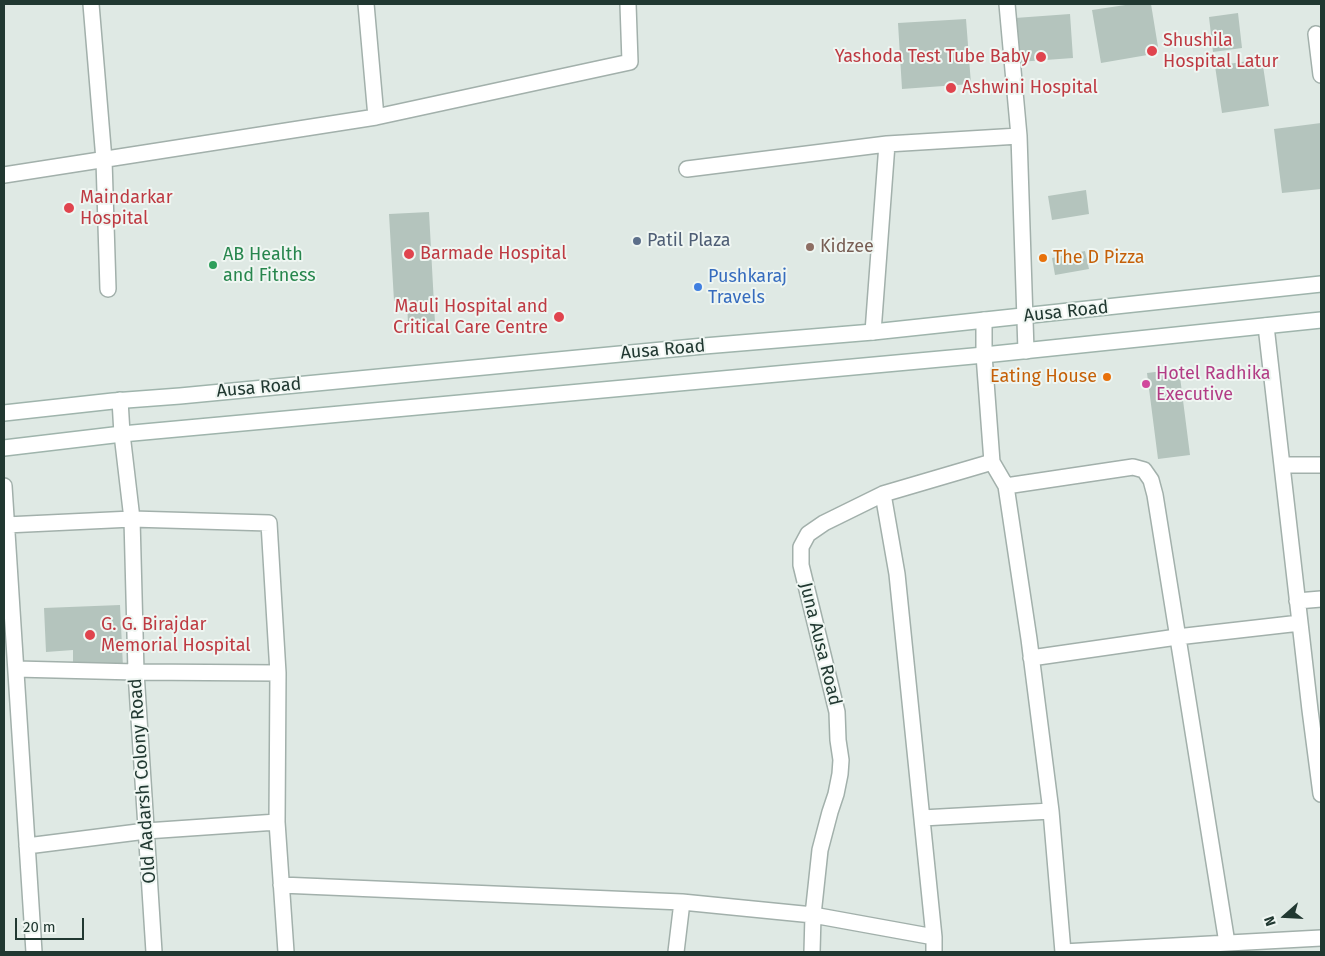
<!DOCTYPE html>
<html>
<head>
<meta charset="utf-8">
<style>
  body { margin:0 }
  #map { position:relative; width:1325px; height:956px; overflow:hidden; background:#dfe9e4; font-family:"Fira Sans",sans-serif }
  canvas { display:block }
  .frame { position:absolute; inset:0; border:5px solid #213831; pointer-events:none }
  .north { position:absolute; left:1260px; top:891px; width:50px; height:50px; -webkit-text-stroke:4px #eff6f2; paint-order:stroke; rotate:251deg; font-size:14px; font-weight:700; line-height:20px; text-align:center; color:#213831 }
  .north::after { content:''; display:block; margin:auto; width:18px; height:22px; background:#213831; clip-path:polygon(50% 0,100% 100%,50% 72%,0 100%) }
  .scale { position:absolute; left:15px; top:918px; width:69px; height:22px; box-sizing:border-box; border:2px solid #213831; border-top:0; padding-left:6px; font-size:15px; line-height:18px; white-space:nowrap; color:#213831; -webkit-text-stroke:4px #eff6f2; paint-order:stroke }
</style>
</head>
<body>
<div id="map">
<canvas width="1325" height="956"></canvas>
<div class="frame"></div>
<div class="north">N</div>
<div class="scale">20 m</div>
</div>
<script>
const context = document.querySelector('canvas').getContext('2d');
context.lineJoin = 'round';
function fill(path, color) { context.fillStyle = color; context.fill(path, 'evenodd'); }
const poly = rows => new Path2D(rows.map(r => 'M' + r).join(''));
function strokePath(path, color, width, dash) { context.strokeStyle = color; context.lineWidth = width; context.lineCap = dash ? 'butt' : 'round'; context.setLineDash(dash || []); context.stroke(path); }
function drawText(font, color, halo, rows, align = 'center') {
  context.font = font + ' "Fira Sans",sans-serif'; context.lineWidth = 4; context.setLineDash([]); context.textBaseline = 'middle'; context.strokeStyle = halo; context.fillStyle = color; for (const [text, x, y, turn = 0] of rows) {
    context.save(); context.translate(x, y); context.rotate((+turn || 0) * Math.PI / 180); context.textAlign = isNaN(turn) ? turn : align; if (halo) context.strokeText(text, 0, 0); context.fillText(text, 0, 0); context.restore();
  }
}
const building = poly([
  [1132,4,1151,4,1159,53,1101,63,1092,10],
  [1238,13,1242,48,1213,52,1209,17],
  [1070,14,1073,58,1018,62,1015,18],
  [966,19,971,84,902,89,898,23],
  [1262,59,1269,106,1222,113,1215,66],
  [1321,123,1321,189,1282,193,1274,129],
  [1086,190,1089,214,1052,220,1048,196],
  [429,212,435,323,408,324,407,300,394,301,389,214],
  [1085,251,1089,269,1055,275,1052,258],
  [1179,369,1190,455,1158,459,1147,373],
  [120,605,123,667,73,669,73,650,46,652,44,608]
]);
const minor = poly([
  [91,4,104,160,108,289],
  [366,4,376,117],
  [1007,4,1019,136,1026,351],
  [1316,34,1321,75],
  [687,169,887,144],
  [4,175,376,117,630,62,628,4],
  [984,320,984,355,992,462,1006,486,1029,639,1051,811,1063,952],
  [1266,326,1310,710,1321,794],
  [873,332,887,144,1019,136],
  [120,400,122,434,132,519,136,672,154,952],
  [1282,465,1321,465],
  [4,486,34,952],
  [1006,486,1133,467,1144,470,1151,480,1155,495,1227,943],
  [883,494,897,574,934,937,934,952],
  [6,525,132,519,269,523,278,673,277,822,286,952],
  [1297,601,1321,599],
  [1031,658,1177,637,1300,623],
  [16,669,136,672,278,673],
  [922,818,1051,811],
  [27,846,146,831,277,822],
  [281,885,682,902,676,952],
  [682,902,813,915,934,937],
  [812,952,813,915,820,850,830,812,836,794,840,774,841,760,838,740,837,712,801,565,801,547,808,534,824,523,883,494,992,462],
  [1063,952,1321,938]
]);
const secondary = poly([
  [4,413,113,401,180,396,704,346,873,332,1321,284],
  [4,448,122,434,984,355,1321,320]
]);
const markers = [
  [1152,51,6,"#e0444e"],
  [1041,57,6,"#e0444e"],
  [951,88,6,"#e0444e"],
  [69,208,6,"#e0444e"],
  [637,241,5,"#5c6f8a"],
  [810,247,5,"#8d6e63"],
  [409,254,6,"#e0444e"],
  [1043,258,5,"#e8710a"],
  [213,265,5,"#2e9e5b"],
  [698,287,5,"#3f7fe0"],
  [559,317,6,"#e0444e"],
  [1107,377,5,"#e8710a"],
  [1146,384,5,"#d1479c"],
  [90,635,6,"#e0444e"]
];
const healthNames = [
  ["Shushila",1163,41],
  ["Hospital Latur",1163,62],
  ["Yashoda Test Tube Baby",1030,57,"right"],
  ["Ashwini Hospital",962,88],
  ["Maindarkar",80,198],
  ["Hospital",80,219],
  ["Barmade Hospital",420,254],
  ["Mauli Hospital and",548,307,"right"],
  ["Critical Care Centre",548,328,"right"],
  ["G. G. Birajdar",101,625],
  ["Memorial Hospital",101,646]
];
const serviceNames = [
  ["Patil Plaza",647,241]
];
const educationNames = [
  ["Kidzee",820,247]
];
const leisureNames = [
  ["AB Health",223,255],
  ["and Fitness",223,276]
];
const foodNames = [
  ["The D Pizza",1053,258],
  ["Eating House",1097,377,"right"]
];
const shopNames = [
  ["Pushkaraj",708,277],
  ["Travels",708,298]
];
const streetNames = [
  ["Ausa Road",1066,312,-6],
  ["Ausa Road",663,350,-5],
  ["Ausa Road",259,388,-5],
  ["Juna Ausa Road",820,644,76],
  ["Old Aadarsh Colony Road",143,781,-94]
];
const hotelNames = [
  ["Hotel Radhika",1156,374],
  ["Executive",1156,395]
];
fill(building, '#b4c4bd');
strokePath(minor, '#a2b0ab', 18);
strokePath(secondary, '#9fb4ac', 18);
strokePath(minor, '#fff', 15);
strokePath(secondary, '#fff', 15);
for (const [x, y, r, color] of markers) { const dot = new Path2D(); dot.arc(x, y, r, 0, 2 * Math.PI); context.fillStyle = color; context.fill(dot); strokePath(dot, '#eff6f2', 2); }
drawText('18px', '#be3a42', '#eff6f2', healthNames, 'left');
drawText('18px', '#4e5e75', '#eff6f2', serviceNames, 'left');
drawText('18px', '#785e54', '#eff6f2', educationNames, 'left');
drawText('18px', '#27864d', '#eff6f2', leisureNames, 'left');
drawText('18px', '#c56008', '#eff6f2', foodNames, 'left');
drawText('18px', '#366cbe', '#eff6f2', shopNames, 'left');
drawText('18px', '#213831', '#eff6f2', streetNames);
drawText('18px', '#b23c85', '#eff6f2', hotelNames, 'left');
</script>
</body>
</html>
